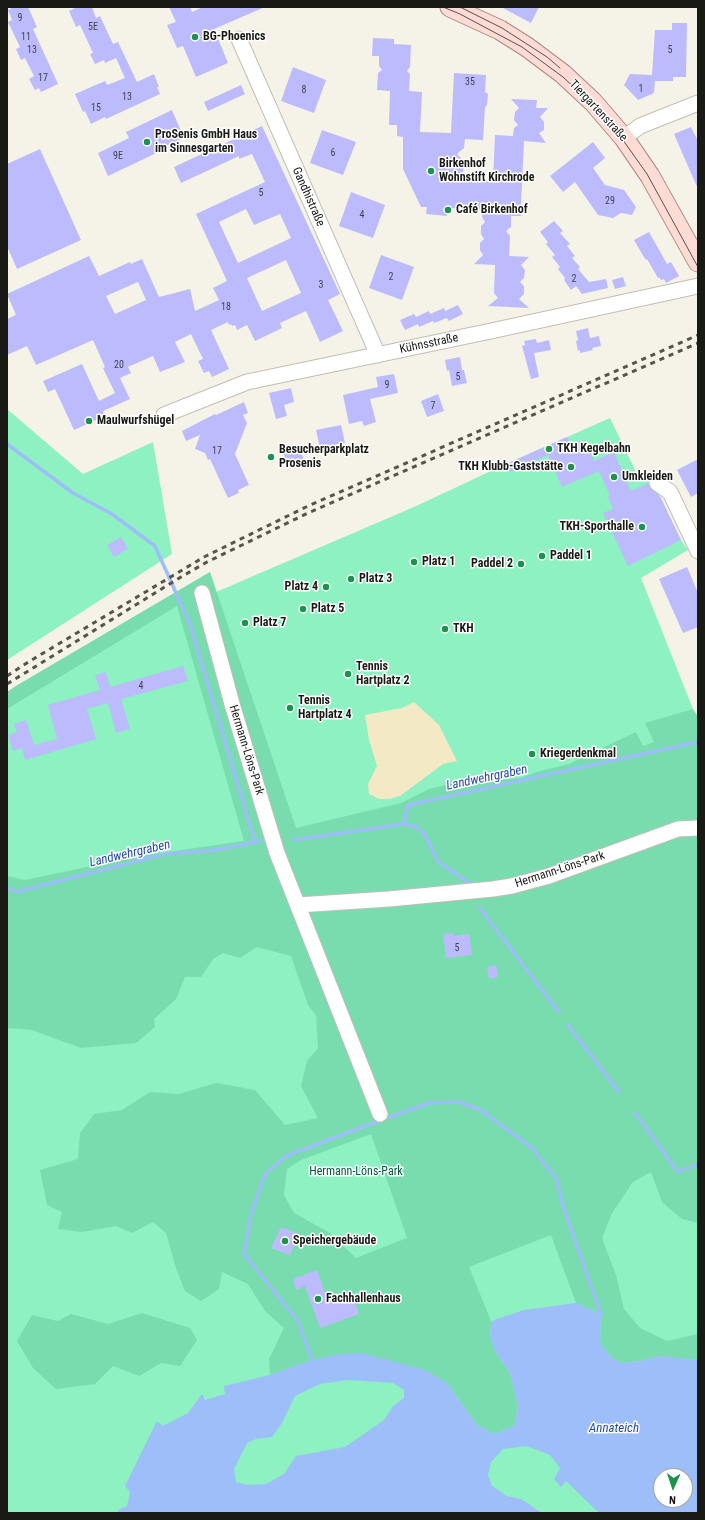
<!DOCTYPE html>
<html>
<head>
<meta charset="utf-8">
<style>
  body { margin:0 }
  #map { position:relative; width:705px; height:1520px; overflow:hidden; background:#f5f3e8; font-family:"Roboto Condensed",sans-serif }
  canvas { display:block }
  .frame { position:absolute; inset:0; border:8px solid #191915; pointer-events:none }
  .north { position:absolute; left:653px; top:1468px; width:40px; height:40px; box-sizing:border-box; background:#fff; border:1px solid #a3a3a1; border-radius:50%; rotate:183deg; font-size:11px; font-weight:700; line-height:16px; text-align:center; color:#191915 }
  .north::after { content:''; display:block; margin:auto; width:14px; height:18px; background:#1b924d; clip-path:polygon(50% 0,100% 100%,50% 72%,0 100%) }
</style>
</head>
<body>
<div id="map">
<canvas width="705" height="1520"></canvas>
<div class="frame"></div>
<div class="north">N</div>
</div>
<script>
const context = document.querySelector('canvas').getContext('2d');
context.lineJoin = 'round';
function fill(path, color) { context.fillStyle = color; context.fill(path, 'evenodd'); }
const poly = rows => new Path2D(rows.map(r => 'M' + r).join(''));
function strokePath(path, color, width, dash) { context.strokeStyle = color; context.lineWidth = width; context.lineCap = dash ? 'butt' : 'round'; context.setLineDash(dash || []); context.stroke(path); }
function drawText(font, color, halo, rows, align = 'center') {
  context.font = font + ' "Roboto Condensed",sans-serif'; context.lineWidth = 3; context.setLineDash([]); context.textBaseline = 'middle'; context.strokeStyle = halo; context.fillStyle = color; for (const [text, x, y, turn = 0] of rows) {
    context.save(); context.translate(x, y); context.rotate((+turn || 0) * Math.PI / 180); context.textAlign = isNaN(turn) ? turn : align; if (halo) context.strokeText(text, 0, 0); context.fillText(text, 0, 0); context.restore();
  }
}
const green = poly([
  [7,409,83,474,153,442,172,554,7,660],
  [610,418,638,476,652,481,681,540,688,550,641,578,693,709,698,717,698,1513,7,1513,7,692,16,686,210,572,216,592,414,507,506,464],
  [661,1476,685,1476,685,1500,661,1500]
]);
const forest = poly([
  [210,572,296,828,401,803,429,789,477,777,498,780,520,778,540,771,569,764,636,732,643,746,654,742,645,723,693,709,698,717,698,1223,682,1219,662,1202,651,1172,633,1182,612,1213,602,1238,616,1275,624,1309,640,1328,667,1341,698,1334,698,1360,658,1356,640,1361,621,1363,610,1356,600,1343,601,1314,576,1303,551,1235,469,1267,491,1321,490,1337,496,1353,510,1373,518,1407,514,1426,494,1434,477,1425,447,1383,312,1360,270,1375,269,1359,284,1328,265,1311,248,1284,222,1272,219,1289,201,1301,185,1291,176,1268,166,1233,153,1222,132,1233,116,1226,82,1232,58,1229,62,1212,47,1205,40,1170,78,1159,80,1133,94,1114,122,1110,150,1092,179,1094,216,1083,255,1090,285,1125,318,1118,301,1086,307,1061,318,1048,316,1015,308,1005,291,956,257,947,240,958,223,953,213,959,201,977,185,977,176,999,154,1019,155,1027,136,1043,81,1048,32,1030,7,1028,7,876,25,880,140,856,244,841,177,606,7,709,7,692,16,686],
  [371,1134,407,1238,356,1258,330,1233,294,1213,284,1195,287,1169,301,1160],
  [142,1313,190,1328,197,1340,180,1366,161,1363,139,1376,113,1366,95,1384,56,1389,33,1368,17,1341,32,1315,58,1321,71,1314,108,1324]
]);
const sand = poly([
  [414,702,439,725,457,761,443,764,400,796,390,799,379,799,369,794,368,784,377,766,369,740,365,715,402,708]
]);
const water = poly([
  [576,1303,601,1314,600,1343,610,1356,621,1363,640,1361,658,1356,698,1360,698,1513,599,1513,566,1481,561,1487,554,1479,560,1468,550,1455,540,1451,526,1446,503,1449,491,1462,488,1475,492,1486,507,1496,521,1499,542,1513,118,1513,118,1510,127,1506,130,1492,125,1486,157,1421,163,1426,188,1413,202,1394,205,1400,225,1394,224,1386,270,1375,312,1360,340,1354,362,1353,425,1370,447,1383,477,1425,494,1434,514,1426,518,1407,510,1373,496,1353,490,1337,491,1321,524,1310],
  [348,1380,393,1383,404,1390,404,1398,393,1406,384,1420,345,1447,296,1456,284,1474,266,1484,248,1485,236,1482,234,1469,247,1443,256,1439,272,1437,282,1423,295,1396,320,1384],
  [661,1476,685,1476,685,1500,661,1500]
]);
const stream = poly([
  [7,444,73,493,112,514,155,546,190,624,255,842],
  [404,824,417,827,426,837,438,862,471,884],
  [294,840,404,824,408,805,698,742],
  [7,888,16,892,165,854,216,850,260,841],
  [479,907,559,1012],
  [568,1025,619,1092],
  [635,1113,678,1172,698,1164],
  [312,1360,298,1321,244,1254,251,1214,265,1174,286,1156,365,1126,429,1103,458,1102,479,1109,532,1148,556,1178,565,1212,601,1314]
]);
const building = poly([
  [14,7,28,7,37,27,33,29,58,84,41,92,39,88,35,90,29,79,34,76,25,58,21,60,16,49,20,47,8,22,12,20,8,10],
  [77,7,92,7,96,18,100,16,113,44,118,42,137,82,154,74,159,87,157,87,160,94,106,119,105,117,91,124,85,111,83,112,75,94,105,81,107,85,125,78,116,58,105,63,104,60,95,64,90,54,93,53,80,25,76,27,69,11],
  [169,7,190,7,192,12,203,7,265,7,214,29,228,63,196,77,183,46,177,48,167,25,176,22],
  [501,7,539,7,531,23],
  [672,23,687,23,686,77,673,77,673,81,655,81,654,93,638,100,624,85,630,74,652,75,655,30,672,30],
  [373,38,394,39,394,44,411,45,410,67,407,71,410,74,409,91,422,92,420,132,451,133,454,73,486,75,485,92,488,94,487,105,485,107,483,140,465,139,464,148,457,154,464,161,463,173,468,174,473,180,493,181,495,135,513,136,514,128,518,125,514,120,515,112,519,108,511,99,537,100,536,108,548,108,540,117,544,122,544,130,539,133,546,143,524,141,521,204,522,210,521,216,511,216,511,227,506,231,510,236,509,256,529,257,521,265,525,270,524,278,520,282,524,286,524,294,519,299,529,308,488,306,498,298,494,293,495,265,474,264,483,255,480,250,480,243,484,239,481,234,481,226,485,222,482,217,482,209,448,208,447,216,426,214,427,207,421,207,403,169,403,137,397,136,397,125,389,125,390,91,377,90,378,73,382,70,379,66,379,56,372,56],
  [293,67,326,80,314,113,281,101],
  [241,85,245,94,208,111,204,102],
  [172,110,184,138,166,146,167,148,108,176,98,153,129,138,126,132],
  [262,126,340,294,328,300,343,331,320,342,306,311,280,323,282,328,255,341,247,325,237,330,235,325,232,326,231,324,229,325,228,322,211,330,229,369,212,377,209,371,204,373,198,361,203,359,191,334,175,342,185,362,160,372,153,356,128,367,131,373,120,378,130,399,103,411,105,416,74,430,55,389,48,392,43,381,82,364,99,401,115,393,103,368,105,367,93,340,36,365,27,346,7,355,7,319,16,315,7,294,89,256,99,276,130,262,131,264,142,259,159,297,190,289,195,311,219,300,213,288,227,281,196,214,265,182,252,154,239,159,239,156,181,183,174,167],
  [246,209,254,225,280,214,291,238,238,263,219,222],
  [286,260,301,293,262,311,247,278],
  [138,282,146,300,115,314,106,296],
  [691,127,698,141,698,189,674,134],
  [322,130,356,142,343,175,310,163],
  [593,142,605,158,593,168,605,185,624,190,636,207,632,215,621,213,613,218,598,215,575,182,563,192,550,176],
  [40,149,81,240,17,269,7,246,7,164],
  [351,192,385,205,373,238,339,226],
  [554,221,563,231,560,233,570,244,567,246,575,256,572,258,580,267,578,269,589,282,606,279,608,288,582,294,576,286,571,290,564,280,565,278,558,269,560,267,552,257,555,255,546,244,548,242,540,232],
  [649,232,667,264,671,262,679,276,666,283,664,279,661,280,659,277,658,278,647,259,646,260,642,254,634,240],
  [381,255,414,267,402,300,369,288],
  [623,277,626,286,615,289,612,280],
  [458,305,463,314,449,321,447,318,434,323,433,321,419,327,418,324,405,330,400,320,414,314,416,317,429,311,430,314,444,308,445,311],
  [588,328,590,338,599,336,601,346,592,348,593,350,580,353,580,350,578,351,576,341,578,340,576,331],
  [536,339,537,343,549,340,551,350,534,353,539,377,531,379,522,346,525,345,524,341],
  [460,357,462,370,464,370,467,383,452,386,449,370,447,371,445,360],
  [394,374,398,393,370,399,376,422,364,426,362,421,349,424,343,395,378,387,376,377],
  [291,388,294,402,284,405,287,416,276,419,269,393],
  [438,394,444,411,427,417,421,401],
  [244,402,248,413,243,415,247,423,235,454,249,485,238,490,239,493,228,498,210,459,208,460,205,453,195,449,200,435,186,441,182,431,215,414,216,415],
  [341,425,345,443,320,448,316,430],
  [567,437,570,444,578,441,579,443,585,440,594,461,614,452,631,491,648,483,652,490,660,496,681,540,628,566,603,513,613,509,608,497,610,496,599,471,562,487,548,455,510,472,506,464],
  [300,446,304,462,287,466,283,450],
  [698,459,698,493,691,497,677,470],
  [121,537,128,549,114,557,107,545],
  [687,567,698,593,698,627,683,633,659,579],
  [183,666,188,681,121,699,130,729,116,733,108,703,87,709,96,739,25,760,22,748,13,751,8,735,17,732,14,724,26,720,34,745,57,739,48,705,100,690,95,675,106,672,110,687],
  [453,933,453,936,469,934,472,955,446,958,443,934],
  [496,965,498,977,489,979,487,967],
  [281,1227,299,1234,290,1255,271,1248],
  [317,1270,328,1302,352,1293,359,1314,320,1328,305,1286,296,1290,293,1279]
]);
const minor = poly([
  [239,39,378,355],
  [624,138,640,126,698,103],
  [164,415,247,382,491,331,698,286],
  [657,483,670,492,698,551],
  [202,593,232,704,277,853,380,1114],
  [298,905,389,899,493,889,512,886,549,876,678,829,698,828]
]);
const major = poly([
  [450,7,500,30,527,47,563,74,593,102,624,138,650,176,698,262]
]);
const tram = poly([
  [443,7,460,14,522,47,563,77,601,113,618,133,647,174,698,267],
  [460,7,502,28,547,57,560,68]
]);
const rail = poly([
  [7,676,30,661,204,557,306,507,698,335],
  [7,684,181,577,207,562,308,513,698,343]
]);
const markers = [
  [195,37,4,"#1b924d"],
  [147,142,4,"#1b924d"],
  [431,171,4,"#1b924d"],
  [448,210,4,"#1b924d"],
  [89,421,4,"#1b924d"],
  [549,449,4,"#1b924d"],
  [271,457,4,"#1b924d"],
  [571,467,4,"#1b924d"],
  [614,477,4,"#1b924d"],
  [642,527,4,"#1b924d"],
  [542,556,4,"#1b924d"],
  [414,562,4,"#1b924d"],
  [521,564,4,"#1b924d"],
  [351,579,4,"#1b924d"],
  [326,587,4,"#1b924d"],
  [303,609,4,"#1b924d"],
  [245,623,4,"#1b924d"],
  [445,629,4,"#1b924d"],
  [348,674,4,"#1b924d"],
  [290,708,4,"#1b924d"],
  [532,754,4,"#1b924d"],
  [285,1241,4,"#1b924d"],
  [318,1299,4,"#1b924d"]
];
const numberNames = [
  ["9",20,18],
  ["5E",93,27],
  ["11",26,37],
  ["13",32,50],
  ["5",670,50],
  ["17",43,78],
  ["35",470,82],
  ["1",641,89],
  ["8",304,90],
  ["13",127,97],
  ["15",96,108],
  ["6",333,153],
  ["9E",118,156],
  ["5",261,193],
  ["29",610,201],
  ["4",362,215],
  ["2",391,277],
  ["2",574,279],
  ["3",321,285],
  ["18",226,307],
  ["20",119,365],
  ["5",458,377],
  ["9",387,385],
  ["7",433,406],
  ["17",217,451],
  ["4",141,686],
  ["5",457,948]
];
const poiNames = [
  ["BG-Phoenics",203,37],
  ["ProSenis GmbH Haus",155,135],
  ["im Sinnesgarten",155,149],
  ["Birkenhof",439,164],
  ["Wohnstift Kirchrode",439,178],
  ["Café Birkenhof",456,210],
  ["Maulwurfshügel",97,421],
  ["TKH Kegelbahn",557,449],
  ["Besucherparkplatz",279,450],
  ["Prosenis",279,464],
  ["TKH Klubb-Gaststätte",563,467,"right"],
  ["Umkleiden",622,477],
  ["TKH-Sporthalle",634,527,"right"],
  ["Paddel 1",550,556],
  ["Platz 1",422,562],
  ["Paddel 2",513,564,"right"],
  ["Platz 3",359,579],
  ["Platz 4",318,587,"right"],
  ["Platz 5",311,609],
  ["Platz 7",253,623],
  ["TKH",453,629],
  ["Tennis",356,667],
  ["Hartplatz 2",356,681],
  ["Tennis",298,701],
  ["Hartplatz 4",298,715],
  ["Kriegerdenkmal",540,754],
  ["Speichergebäude",293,1241],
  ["Fachhallenhaus",326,1299]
];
const streetNames = [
  ["Tiergartenstraße",598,111,47],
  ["Gandhistraße",308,197,66],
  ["Kühnsstraße",429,344,-12],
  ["Hermann-Löns-Park",246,750,73],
  ["Hermann-Löns-Park",560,870,-18]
];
const parkNames = [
  ["Hermann-Löns-Park",356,1172]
];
const waterNames = [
  ["Landwehrgraben",487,778,-12],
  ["Landwehrgraben",130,854,-13],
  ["Annateich",614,1429]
];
fill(green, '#8df1c2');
fill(forest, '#78dcaf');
fill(sand, '#f3e9c4');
fill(water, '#9ebefa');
strokePath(stream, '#9ebefa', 3.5);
fill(building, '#bcbbfd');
strokePath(minor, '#c1bfb4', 17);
strokePath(major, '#ad8880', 21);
strokePath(minor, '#fff', 15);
strokePath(major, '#fedbd5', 19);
strokePath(tram, '#55544e', 1);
strokePath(rail, '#55544e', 3, [5, 5]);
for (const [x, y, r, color] of markers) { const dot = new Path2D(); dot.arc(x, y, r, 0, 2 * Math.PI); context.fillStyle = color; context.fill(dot); strokePath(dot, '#fff', 1.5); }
drawText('10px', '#42424f', null, numberNames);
drawText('bold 12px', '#191915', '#fff', poiNames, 'left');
drawText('12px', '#191915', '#fff', streetNames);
drawText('12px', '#00573b', '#fff', parkNames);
drawText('italic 13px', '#244ca2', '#fff', waterNames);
</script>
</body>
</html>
